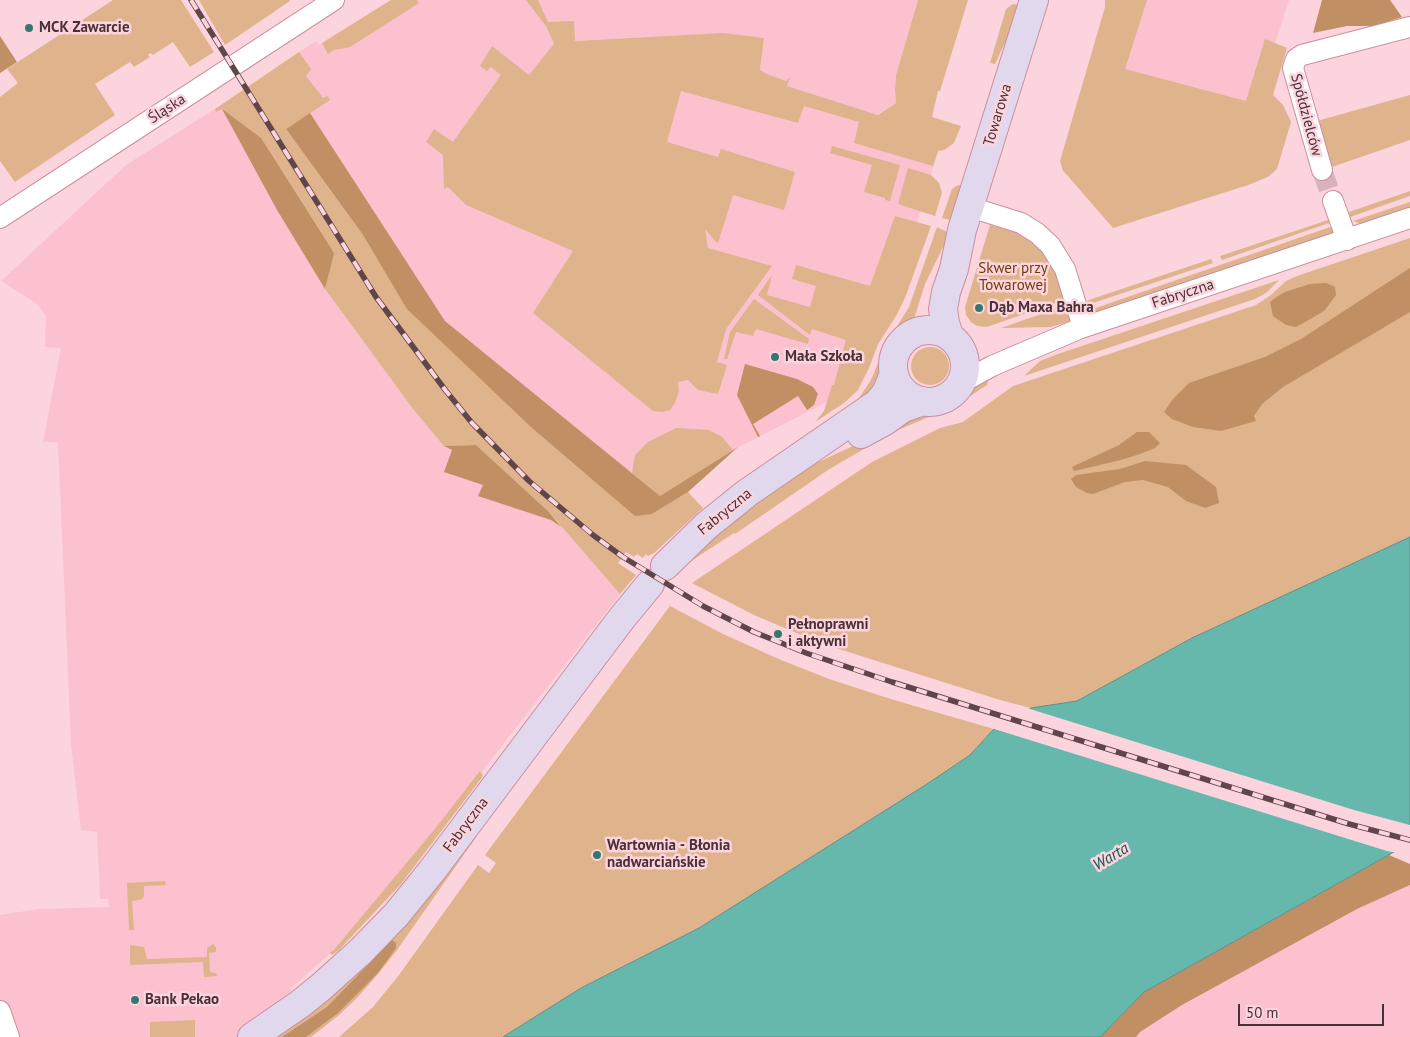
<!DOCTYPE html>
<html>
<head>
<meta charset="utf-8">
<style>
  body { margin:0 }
  #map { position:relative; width:1410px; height:1037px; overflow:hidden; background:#fcd4dd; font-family:"PT Sans",sans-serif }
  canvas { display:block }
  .scale { position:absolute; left:1238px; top:1004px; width:146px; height:22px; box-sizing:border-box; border:2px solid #493036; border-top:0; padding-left:6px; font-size:15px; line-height:18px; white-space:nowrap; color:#493036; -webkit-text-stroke:4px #fcd4dd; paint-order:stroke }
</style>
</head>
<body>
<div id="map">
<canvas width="1410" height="1037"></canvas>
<div class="scale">50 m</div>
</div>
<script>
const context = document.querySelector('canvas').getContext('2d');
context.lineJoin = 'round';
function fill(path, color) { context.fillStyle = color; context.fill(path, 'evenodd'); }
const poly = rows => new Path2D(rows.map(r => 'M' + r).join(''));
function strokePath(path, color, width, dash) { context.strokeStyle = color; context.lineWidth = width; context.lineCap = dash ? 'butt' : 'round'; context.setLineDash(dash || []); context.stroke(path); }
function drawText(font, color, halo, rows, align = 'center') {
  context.font = font + ' "PT Sans",sans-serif'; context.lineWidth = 5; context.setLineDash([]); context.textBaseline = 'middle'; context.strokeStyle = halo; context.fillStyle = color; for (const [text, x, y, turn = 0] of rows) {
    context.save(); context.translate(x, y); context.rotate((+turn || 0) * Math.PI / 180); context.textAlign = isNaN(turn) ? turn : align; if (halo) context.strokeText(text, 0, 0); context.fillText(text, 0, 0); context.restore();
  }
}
const built = poly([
  [391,0,918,0,896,75,895,90,896,103,878,115,787,86,789,79,786,81,767,74,760,70,764,38,648,37,575,41,546,26,554,44,648,50,941,142,917,222,833,399,727,453,660,496,445,321,278,66,316,41,319,45],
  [1120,0,1289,0,1252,116,1098,66],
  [215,109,217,111,222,109,277,210,325,289,413,409,444,445,476,445,548,511,620,594,424,846,333,951,291,988,293,1037,0,1037,0,915,39,909,109,907,108,899,100,899,97,832,81,830,71,744,58,442,43,442,61,348,45,347,46,316,36,303,1,281,126,165],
  [1410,885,1410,1037,1136,1037,1140,1032,1182,1005,1357,909]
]);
const green = poly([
  [113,0,181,0,214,52,190,67,173,42,153,55,151,53,148,55,150,57,134,67,130,62,95,84,115,115,15,182,0,161,0,97,18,83,7,69],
  [199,0,289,0,290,1,225,45],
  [391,0,417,0,419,3,350,47,334,50,328,54,322,43],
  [526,0,538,0,548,22,574,21,575,41,723,33,764,38,760,70,767,74,786,81,790,77,787,86,878,115,896,103,895,90,896,75,918,0,968,0,940,91,938,91,932,117,961,126,954,143,944,150,938,151,933,166,854,143,859,122,804,106,798,123,681,91,667,142,718,157,721,149,795,172,784,210,733,195,718,243,716,242,705,229,708,248,772,266,726,329,717,362,727,365,718,394,698,390,688,380,678,382,679,390,675,403,670,410,662,412,653,411,533,313,573,251,466,205,448,187,444,189,443,155,426,142,434,129,453,142,501,75,491,67,487,71,480,66,492,46,529,75,554,44,546,26],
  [1105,0,1147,0,1125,69,1246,101,1265,39,1287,48,1273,95,1283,105,1291,122,1277,169,1268,177,1248,185,1113,228,1067,175,1063,171,1060,161,1105,7],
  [1013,4,1022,6,995,64,990,63,1006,9],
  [299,52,311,69,306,76,323,98,327,96,330,100,286,129,363,235,408,309,652,514,688,492,703,508,654,553,648,556,646,554,643,558,637,554,634,557,626,552,618,563,636,575,620,594,548,511,476,445,444,446,413,409,325,289,333,252,222,109,216,112,215,109],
  [1410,95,1410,140,1329,168,1317,121],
  [832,146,900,165,890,201,885,200,885,198,864,192,872,165,830,153],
  [908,168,931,175,939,183,942,193,935,216,898,204],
  [959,185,964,187,954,218,950,220,942,218,952,189,956,186],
  [1410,191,1410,196,1350,217,1349,212],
  [1410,202,1410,207,1361,224,1353,221],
  [895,216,931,226,905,298,896,316,878,344,869,368,858,390,844,403,815,422,824,411,832,385,834,385,846,340,812,329,810,335,758,295,772,275,767,295,810,307,816,286,792,279,796,265,870,286],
  [1334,218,1335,221,1222,260,1220,256],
  [990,225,1015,232,1031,241,1042,251,1055,269,1064,300,987,327,977,326,971,322,966,315,965,307],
  [1336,225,1335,232,1094,314,1087,311],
  [937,227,947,232,947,239,925,284,914,319,895,336,888,347,884,365,883,384,878,393,869,402,777,459,768,461,844,412,859,398,871,380,885,346,909,307],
  [1410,238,1410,537,1192,638,1077,701,1031,708,1000,700,820,643,754,615,692,583,872,462,940,428,963,422,1013,386,1256,305,1271,295,1286,281,1297,276],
  [1211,259,1213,263,1087,305,1086,301],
  [1279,280,1266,293,1255,299,1024,376,1040,361,1055,355],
  [754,299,809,339,808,344,756,329,753,336,736,332,727,359,724,359,730,332],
  [1073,303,1072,321,1050,327,1001,328],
  '911 366a19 19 0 1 1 38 0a19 19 0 1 1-38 0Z',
  [989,377,987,385,957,405,891,433,828,470,735,534,734,533,685,565,739,513,803,469,866,440,921,410,932,411,948,407,958,400,966,391],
  [676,428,709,430,722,437,733,450,660,496,632,473,635,455,648,442],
  [670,606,723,634,781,660,829,679,894,700,994,729,970,755,927,784,699,928,581,988,503,1037,339,1037,373,1007,399,975,478,865,489,873,496,863,485,855],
  [480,771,483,776,401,884,339,950,332,955,331,954,330,952,333,951,434,830],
  [473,834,477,836,397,950,378,974,357,998,339,1015,311,1037,272,1037],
  [165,881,166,885,144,886,144,896,142,899,132,901,134,930,129,930,127,883],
  [213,944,216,947,216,952,209,953,210,972,216,973,217,976,204,977,203,962,130,965,130,945,144,947,147,959,207,957,207,948],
  [195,1020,195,1037,150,1037,150,1022]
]);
const forest = poly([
  [1322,0,1390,0,1402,17,1374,26,1347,26,1313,33],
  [0,36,17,62,0,73],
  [222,109,261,138,334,253,325,289,277,210],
  [310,113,445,321,660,496,738,447,688,492,652,514,635,516,531,427,407,309,363,235,286,129],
  [1410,268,1410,312,1283,387,1262,404,1254,416,1256,421,1221,431,1193,427,1172,419,1164,412,1173,399,1189,383,1265,357,1301,339],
  [1326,283,1335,287,1336,295,1325,310,1314,317,1296,327,1286,325,1273,316,1270,302,1278,296,1285,292,1310,284],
  [745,364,797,379,813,387,818,394,814,405,807,410,798,396,753,424,760,436,758,437,737,395],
  [1137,432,1149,432,1160,443,1155,448,1140,454,1121,460,1074,471,1072,467,1119,445],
  [476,445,548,511,561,527,551,520,478,496,483,485,444,472,452,450,444,446],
  [1145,461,1186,465,1216,487,1219,503,1205,508,1186,501,1168,487,1143,480,1125,482,1093,494,1087,493,1076,487,1071,479,1076,475,1120,469],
  [1389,855,1410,864,1410,885,1357,909,1182,1005,1140,1032,1136,1037,1100,1037,1144,992],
  [392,940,396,943,396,948,378,973,338,1013,306,1037,282,1037,327,1007]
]);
const water = poly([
  [1410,537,1410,843,1144,992,1100,1037,503,1037,581,988,699,928,927,784,970,755,994,729,1031,708,1077,701,1192,638,1410,537]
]);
const pier = poly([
  [1027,708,1354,810,1410,825,1410,846,1397,853,1387,851,991,728]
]);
const streetTunnel = poly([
  [1322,170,1333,201]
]);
const street = poly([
  [1322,170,1293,68,1296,59,1302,55,1410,27],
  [1333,201,1347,240],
  [970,207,1021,223,1037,233,1050,245,1065,269,1083,327],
  [0,218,334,0],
  [961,383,992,366,1081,328,1410,218],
  [0,1011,9,1037]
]);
const secondary = poly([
  '893 366a36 36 0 1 1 72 0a36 36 0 1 1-72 0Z',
  [949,335,945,323,943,309,946,292,954,269,962,230,1034,0],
  [861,434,885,421,903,408,923,401],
  [665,566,706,526,747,493,878,403,886,393,894,374],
  [252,1037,300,1004,321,987,360,952,396,915,431,872,622,618,650,584]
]);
const rail = poly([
  [191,0,376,297,446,391,472,423,529,481,593,535,623,557,703,606,754,632,806,653,892,682,1349,824,1410,840]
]);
const markers = [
  [29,28,5,"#33796f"],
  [979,308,5,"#33796f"],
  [775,357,5,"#33796f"],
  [778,634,5,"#33796f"],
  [597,855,5,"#33796f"],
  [135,1000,5,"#33796f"]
];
const poiNames = [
  ["MCK Zawarcie",39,28],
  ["Dąb Maxa Bahra",989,308],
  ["Mała Szkoła",785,357],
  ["Pełnoprawni",788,625],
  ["i aktywni",788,642],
  ["Wartownia - Błonia",607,846],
  ["nadwarciańskie",607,863],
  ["Bank Pekao",145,1000]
];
const streetNames = [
  ["Śląska",167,109,-33],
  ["Towarowa",998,115,-73],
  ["Spółdzielców",1306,115,75],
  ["Fabryczna",1183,294,-18],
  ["Fabryczna",725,512,-39],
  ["Fabryczna",466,825,-53]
];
const parkNames = [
  ["Skwer przy",1013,269],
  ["Towarowej",1013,286]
];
const waterNames = [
  ["Warta",1111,857,-31]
];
fill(built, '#fbc1cf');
fill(green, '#dfb38c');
fill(forest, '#c08f63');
fill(water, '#66b8ac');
strokePath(water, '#5d8f89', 1);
fill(pier, '#fcd4dd');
strokePath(streetTunnel, '#d8b3bc', 20, [20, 10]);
strokePath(street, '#cb8e9d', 22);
strokePath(secondary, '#cb8e9d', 30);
strokePath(street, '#fff', 20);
strokePath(secondary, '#e1d8ee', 28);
strokePath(rail, '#60454b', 5.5);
strokePath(rail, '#fcd4dd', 4, [11]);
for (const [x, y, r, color] of markers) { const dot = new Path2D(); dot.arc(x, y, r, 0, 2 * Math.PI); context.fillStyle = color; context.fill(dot); strokePath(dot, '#fcd4dd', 2); }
drawText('bold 15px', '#493036', '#fcd4dd', poiNames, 'left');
drawText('15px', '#493036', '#fcd4dd', streetNames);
drawText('15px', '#6c3d04', '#fcd4dd', parkNames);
drawText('italic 16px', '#0d554d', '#fcd4dd', waterNames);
</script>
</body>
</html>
